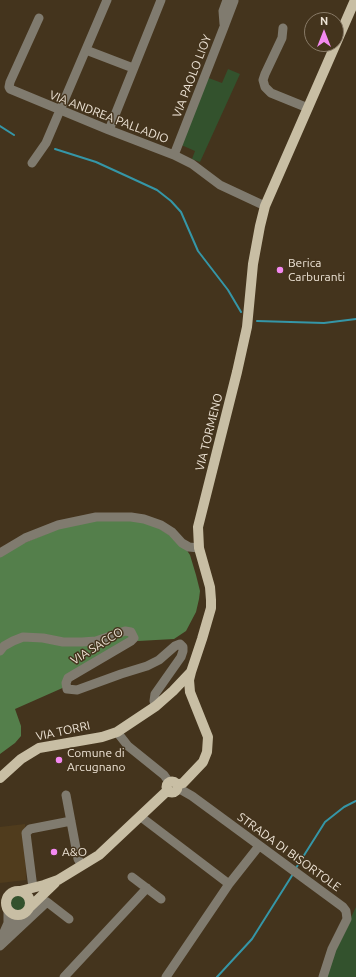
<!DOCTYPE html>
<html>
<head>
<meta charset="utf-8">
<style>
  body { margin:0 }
  #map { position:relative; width:356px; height:977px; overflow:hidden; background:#44341d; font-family:Ubuntu,sans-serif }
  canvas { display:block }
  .north { position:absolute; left:304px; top:12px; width:40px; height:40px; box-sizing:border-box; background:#44341d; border:1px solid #887a67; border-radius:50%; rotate:0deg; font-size:11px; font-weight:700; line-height:16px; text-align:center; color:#ede3d5 }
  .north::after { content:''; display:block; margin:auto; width:14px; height:18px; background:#f489f0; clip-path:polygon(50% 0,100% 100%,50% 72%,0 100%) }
</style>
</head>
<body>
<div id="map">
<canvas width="356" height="977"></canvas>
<div class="north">N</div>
</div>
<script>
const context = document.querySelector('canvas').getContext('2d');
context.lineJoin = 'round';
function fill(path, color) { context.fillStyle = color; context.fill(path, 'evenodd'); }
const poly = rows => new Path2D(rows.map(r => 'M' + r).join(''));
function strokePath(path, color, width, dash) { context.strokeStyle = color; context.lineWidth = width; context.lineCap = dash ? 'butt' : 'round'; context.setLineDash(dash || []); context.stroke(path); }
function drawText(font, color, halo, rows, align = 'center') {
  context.font = font + ' Ubuntu,sans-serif'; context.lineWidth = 3; context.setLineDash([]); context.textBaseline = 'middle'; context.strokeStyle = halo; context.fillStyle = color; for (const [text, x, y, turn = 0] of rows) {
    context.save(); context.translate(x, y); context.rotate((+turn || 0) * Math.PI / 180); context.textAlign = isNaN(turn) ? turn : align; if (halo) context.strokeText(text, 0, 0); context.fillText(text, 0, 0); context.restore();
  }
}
const built = poly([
  [25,824,26,880,0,883,0,827]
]);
const green = poly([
  [228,69,240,74,200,162,192,159,195,151,179,144,206,77,222,83],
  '10 903a8 8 0 1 1 16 0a8 8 0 1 1-16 0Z',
  [356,907,356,977,325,977,328,965]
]);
const forest = poly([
  [144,519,182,543,190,555,196,575,200,591,199,599,196,612,186,631,174,639,138,641,133,638,68,678,67,686,15,709,21,726,21,736,15,743,0,754,0,553,77,521]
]);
const stream = poly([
  [0,126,14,135],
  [55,149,96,162,131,178,157,190,171,201,181,212,198,251,228,290,241,312],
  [257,321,324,323,356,319],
  [296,868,325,822,344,807,356,801],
  [217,977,252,939,293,874]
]);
const minor = poly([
  [39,18,10,82,9,87,10,89,109,130,174,155,192,164,220,185,265,206],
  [224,24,223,11,227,0],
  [283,28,282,38,265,74,263,80,265,87,271,93,308,108],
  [86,50,133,68],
  [109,130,161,0],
  [174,155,224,27,234,1,233,0],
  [32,163,46,143,107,0],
  [0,553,25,538,58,525,96,517,131,517,144,519,161,525,172,532,182,543,189,547,199,548],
  [0,651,4,646,13,641,23,637,43,638,63,642,82,642,96,641,125,631,131,632,134,638,131,641,68,678,66,683,67,689,77,690,121,674,147,666,159,660,175,646,180,644,183,647,183,651,181,657,155,694,154,701,156,706],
  [117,732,128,746,164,775,169,782],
  [178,788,192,796,343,907,346,911,347,919,332,949,323,977],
  [66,795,78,859,82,865],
  [141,817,229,884],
  [132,877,161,899],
  [33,888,26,833,30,829,71,821],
  [4,932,8,923,8,910],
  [0,936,22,915],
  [0,946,47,902,69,919],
  [64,977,147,888],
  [166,977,229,884,259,846]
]);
const major = poly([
  [0,778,21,759,39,748,102,737,117,732,156,706,173,691,191,672,202,639,211,608,211,600,210,587,199,548,198,527,237,372,247,327,253,264,260,226,265,206,355,0],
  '166.5 787a5.5 5.5 0 1 1 11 0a5.5 5.5 0 1 1-11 0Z',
  [177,785,183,783,203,762,207,752,208,737,190,692,189,680,191,672],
  '6 903a12 12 0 1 1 24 0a12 12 0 1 1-24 0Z',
  [20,891,44,885,58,880,99,855,168,790],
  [30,907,55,883]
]);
const markers = [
  [280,270,4,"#f489f0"],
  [59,760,4,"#f489f0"],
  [54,852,4,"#f489f0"]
];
const streetNames = [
  ["VIA PAOLO LIOY",192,76,-69],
  ["VIA ANDREA PALLADIO",109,117,21],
  ["VIA TORMENO",209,432,-76],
  ["VIA SACCO",97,646,-32],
  ["VIA TORRI",63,731,-12],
  ["STRADA DI BISORTOLE",289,852,36]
];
const poiNames = [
  ["Berica",288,263],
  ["Carburanti",288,277],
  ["Comune di",67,753],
  ["Arcugnano",67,767],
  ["A&O",62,852]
];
fill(built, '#503c1d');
fill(green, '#33522d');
fill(forest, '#547f4b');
strokePath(stream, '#3596a7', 2);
strokePath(minor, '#807b6f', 9);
strokePath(major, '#c8bea4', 10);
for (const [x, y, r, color] of markers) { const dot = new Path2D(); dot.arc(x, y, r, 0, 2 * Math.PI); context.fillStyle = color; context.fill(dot); strokePath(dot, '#44341d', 1.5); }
drawText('12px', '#ede3d5', '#44341d', streetNames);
drawText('12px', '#ede3d5', '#44341d', poiNames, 'left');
</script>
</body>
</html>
